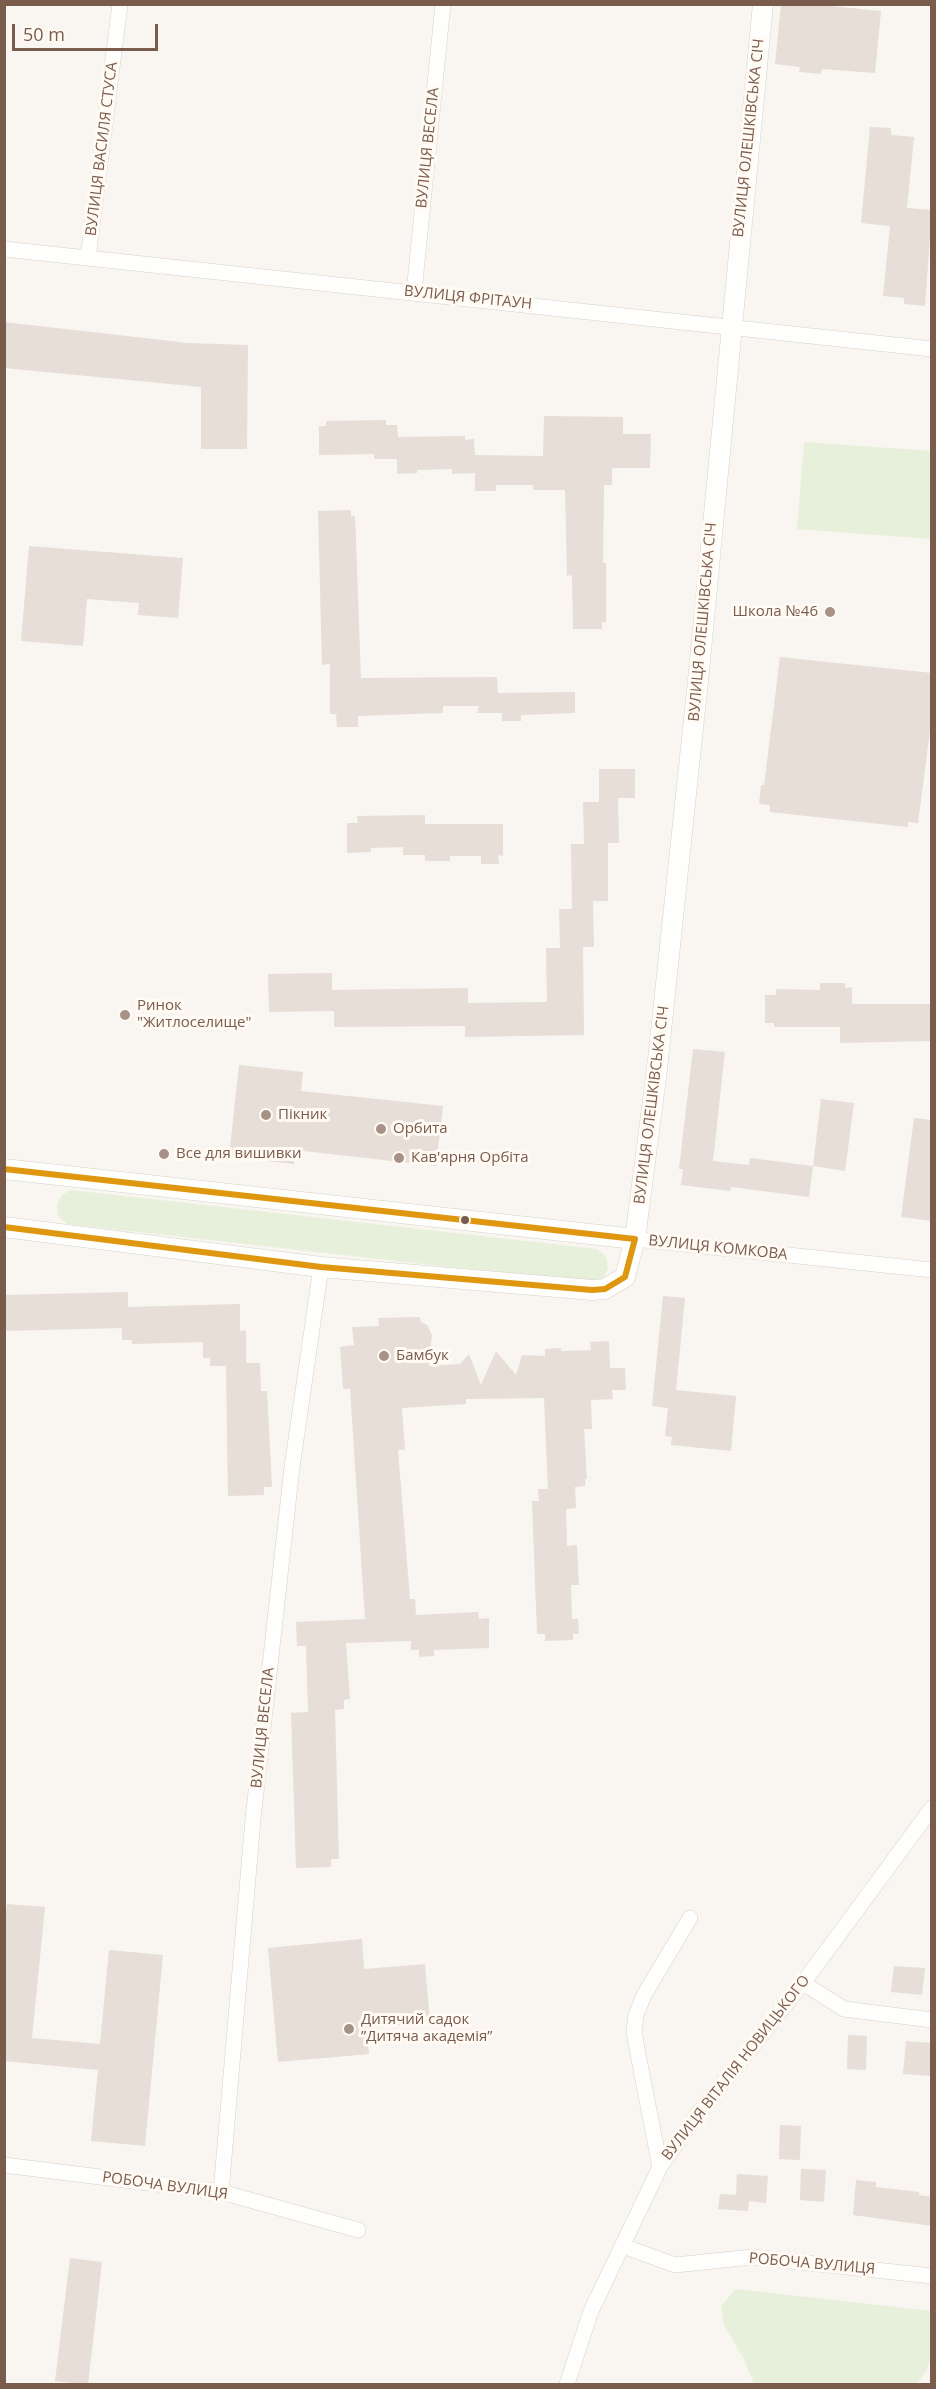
<!DOCTYPE html>
<html>
<head>
<meta charset="utf-8">
<style>
  body { margin:0 }
  #map { position:relative; width:936px; height:2389px; overflow:hidden; background:#f9f5f0; font-family:"Open Sans",sans-serif }
  canvas { display:block }
  .frame { position:absolute; inset:0; border:6px solid #7a5c4d; pointer-events:none }
  .scale { position:absolute; left:12px; top:24px; width:146px; height:27px; box-sizing:border-box; border:3px solid #7a5c4d; border-top:0; padding-left:8px; font-size:18px; line-height:21px; white-space:nowrap; color:#7a5c4d; -webkit-text-stroke:4px #fffaf3; paint-order:stroke }
</style>
</head>
<body>
<div id="map">
<canvas width="936" height="2389"></canvas>
<div class="frame"></div>
<div class="scale">50 m</div>
</div>
<script>
const context = document.querySelector('canvas').getContext('2d');
context.lineJoin = 'round';
function fill(path, color) { context.fillStyle = color; context.fill(path, 'evenodd'); }
const poly = rows => new Path2D(rows.map(r => 'M' + r).join(''));
function strokePath(path, color, width, dash) { context.strokeStyle = color; context.lineWidth = width; context.lineCap = dash ? 'butt' : 'round'; context.setLineDash(dash || []); context.stroke(path); }
function drawText(font, color, halo, rows, align = 'center') {
  context.font = font + ' "Open Sans",sans-serif'; context.lineWidth = 6; context.setLineDash([]); context.textBaseline = 'middle'; context.strokeStyle = halo; context.fillStyle = color; for (const [text, x, y, turn = 0] of rows) {
    context.save(); context.translate(x, y); context.rotate((+turn || 0) * Math.PI / 180); context.textAlign = isNaN(turn) ? turn : align; if (halo) context.strokeText(text, 0, 0); context.fillText(text, 0, 0); context.restore();
  }
}
const green = poly([
  [804,442,931,451,931,539,797,529],
  [71,1190,597,1249,606,1257,608,1268,603,1278,593,1283,67,1224,58,1216,57,1205,62,1195],
  [735,2289,931,2311,931,2356,927,2369,917,2384,754,2384,744,2359,724,2325,721,2307]
]);
const building = poly([
  [781,4,810,4,881,11,875,73,822,69,821,74,799,72,800,67,775,64],
  [870,127,891,128,891,135,914,137,907,208,932,210,925,306,904,304,904,298,883,296,890,226,861,223],
  [4,322,188,343,248,345,247,449,201,449,201,387,4,368],
  [544,416,623,417,623,434,651,434,650,468,612,468,612,485,604,485,603,563,606,563,606,622,602,622,602,629,573,629,572,575,567,576,565,490,533,490,533,485,496,485,496,491,475,491,475,473,452,474,452,469,417,470,417,473,397,474,397,459,374,459,374,454,319,455,319,426,326,426,326,421,386,420,386,425,397,425,398,437,465,436,465,440,474,439,475,455,543,456],
  [351,510,351,516,355,516,361,678,497,677,498,693,575,692,575,713,521,715,521,721,502,721,502,713,477,713,479,706,443,706,443,713,358,716,358,727,337,727,336,714,330,714,330,664,322,665,318,511],
  [29,546,183,558,178,618,138,615,139,603,87,599,83,646,21,641],
  [780,657,932,673,932,715,918,823,908,822,908,827,770,812,770,805,759,804,761,785,764,785],
  [599,769,635,769,635,798,618,798,619,843,608,843,608,901,593,901,594,947,583,947,584,1035,465,1037,465,1026,334,1027,334,1011,269,1012,268,974,332,973,332,990,468,988,468,1003,547,1002,546,948,560,948,559,909,572,909,571,844,584,844,583,802,599,802],
  [425,815,425,824,503,824,503,856,498,855,499,864,481,864,481,856,450,856,450,861,425,861,425,855,403,855,403,847,371,848,371,852,347,853,347,823,358,823,357,816],
  [820,983,845,983,845,988,852,987,852,1004,932,1004,932,1041,840,1043,840,1027,774,1027,774,1023,765,1023,765,995,776,995,776,989,820,990],
  [693,1049,725,1052,713,1161,749,1165,750,1158,813,1166,809,1197,731,1187,730,1191,681,1185,683,1169,679,1169],
  [239,1065,303,1072,301,1091,443,1106,436,1166,295,1150,294,1164,229,1157],
  [821,1099,854,1103,845,1171,813,1166],
  [914,1118,932,1120,932,1221,901,1217],
  [128,1292,128,1307,240,1304,240,1331,246,1330,246,1363,260,1363,261,1391,267,1391,272,1487,264,1487,264,1495,228,1496,226,1366,210,1366,210,1358,203,1358,203,1342,132,1344,132,1340,122,1340,122,1328,4,1331,4,1295],
  [663,1296,685,1298,676,1390,736,1396,731,1451,671,1445,672,1437,665,1436,668,1408,652,1406],
  [420,1317,421,1322,427,1325,432,1335,429,1366,460,1364,469,1354,481,1385,496,1351,516,1375,522,1355,545,1356,545,1349,561,1348,561,1351,591,1350,590,1342,609,1341,610,1368,625,1368,626,1390,612,1390,613,1399,591,1400,592,1429,584,1429,587,1479,585,1479,585,1486,575,1487,576,1508,566,1509,567,1546,577,1545,579,1585,571,1585,572,1619,578,1619,579,1634,573,1634,573,1640,545,1641,545,1634,537,1634,532,1501,539,1501,538,1489,548,1489,544,1398,466,1399,466,1404,402,1408,405,1450,398,1450,410,1599,415,1599,416,1615,478,1612,479,1619,489,1618,489,1648,434,1650,434,1656,419,1657,419,1650,411,1650,411,1641,346,1643,350,1699,344,1700,344,1709,335,1710,339,1859,331,1859,331,1867,296,1868,291,1713,308,1712,306,1646,297,1646,296,1622,365,1619,350,1389,343,1389,340,1347,354,1345,352,1327,379,1326,378,1318],
  [7,1904,45,1907,32,2038,100,2044,109,1950,163,1955,145,2146,91,2141,98,2070,4,2061,4,1927],
  [362,1939,364,1969,425,1964,430,2022,367,2028,369,2054,278,2062,268,1948],
  [894,1966,925,1968,922,1995,891,1992],
  [848,2035,867,2036,866,2070,847,2069],
  [906,2041,932,2043,932,2076,903,2074],
  [780,2125,801,2126,800,2160,779,2159],
  [801,2169,826,2170,824,2202,800,2200],
  [737,2174,768,2176,766,2203,749,2201,748,2211,718,2209,720,2194,736,2195],
  [856,2180,876,2182,876,2187,919,2192,919,2195,932,2197,932,2226,853,2215],
  [70,2258,102,2262,88,2385,55,2381]
]);
const minor = poly([
  [4,249,932,349],
  [88,258,120,4],
  [414,292,443,4],
  [635,1239,932,1270],
  [803,1983,844,2009,932,2020],
  [4,2165,221,2192,358,2230],
  [660,2167,638,2054,634,2032,636,2015,644,1995,690,1918],
  [221,2192,253,1819,292,1467,321,1267],
  [623,2246,675,2265,752,2257,932,2276],
  [567,2384,591,2311,660,2167,694,2119,803,1983,932,1808]
]);
const tertiary = poly([
  [4,1169,635,1239],
  [4,1227,321,1267,592,1290,605,1289,625,1277,635,1239,657,1069,698,681,763,4]
]);
const bus1 = poly([
  [4,1169,635,1239,625,1277,605,1289,592,1290,321,1267,4,1227]
]);
const markers = [
  [830,612,6,"#a69286"],
  [125,1015,6,"#a69286"],
  [266,1115,6,"#a69286"],
  [381,1129,6,"#a69286"],
  [164,1154,6,"#a69286"],
  [399,1158,6,"#a69286"],
  [465,1220,5,"#7a5c4d"],
  [384,1356,6,"#a69286"],
  [349,2029,6,"#a69286"]
];
const streetNames = [
  ["ВУЛИЦЯ ОЛЕШКІВСЬКА СІЧ",749,138,-84],
  ["ВУЛИЦЯ ВЕСЕЛА",428,148,-84],
  ["ВУЛИЦЯ ВАСИЛЯ СТУСА",102,149,-83],
  ["ВУЛИЦЯ ФРІТАУН",468,298,6],
  ["ВУЛИЦЯ ОЛЕШКІВСЬКА СІЧ",703,622,-85],
  ["ВУЛИЦЯ ОЛЕШКІВСЬКА СІЧ",652,1105,-83],
  ["ВУЛИЦЯ КОМКОВА",718,1248,6],
  ["ВУЛИЦЯ ВЕСЕЛА",263,1728,-84],
  ["ВУЛИЦЯ ВІТАЛІЯ НОВИЦЬКОГО",736,2068,-52],
  ["РОБОЧА ВУЛИЦЯ",165,2186,8],
  ["РОБОЧА ВУЛИЦЯ",812,2264,5]
];
const poiNames = [
  ["Школа №46",818,612,"right"],
  ["Ринок",137,1006],
  ["\"Житлоселище\"",137,1023],
  ["Пікник",278,1115],
  ["Орбита",393,1129],
  ["Все для вишивки",176,1154],
  ["Кав'ярня Орбіта",411,1158],
  ["Бамбук",396,1356],
  ["Дитячий садок",361,2020],
  ["”Дитяча академія”",361,2037]
];
fill(green, '#e7f0db');
fill(building, '#e6ded7');
strokePath(minor, '#d7d1cb', 16);
strokePath(tertiary, '#d7d1cb', 21);
strokePath(minor, '#fefefd', 15);
strokePath(tertiary, '#fefefd', 20);
strokePath(bus1, '#de970f', 6);
for (const [x, y, r, color] of markers) { const dot = new Path2D(); dot.arc(x, y, r, 0, 2 * Math.PI); context.fillStyle = color; context.fill(dot); strokePath(dot, '#fffaf3', 2); }
drawText('15px', '#7a5c4d', '#fffaf3', streetNames);
drawText('15px', '#7a5c4d', '#fffaf3', poiNames, 'left');
</script>
</body>
</html>
